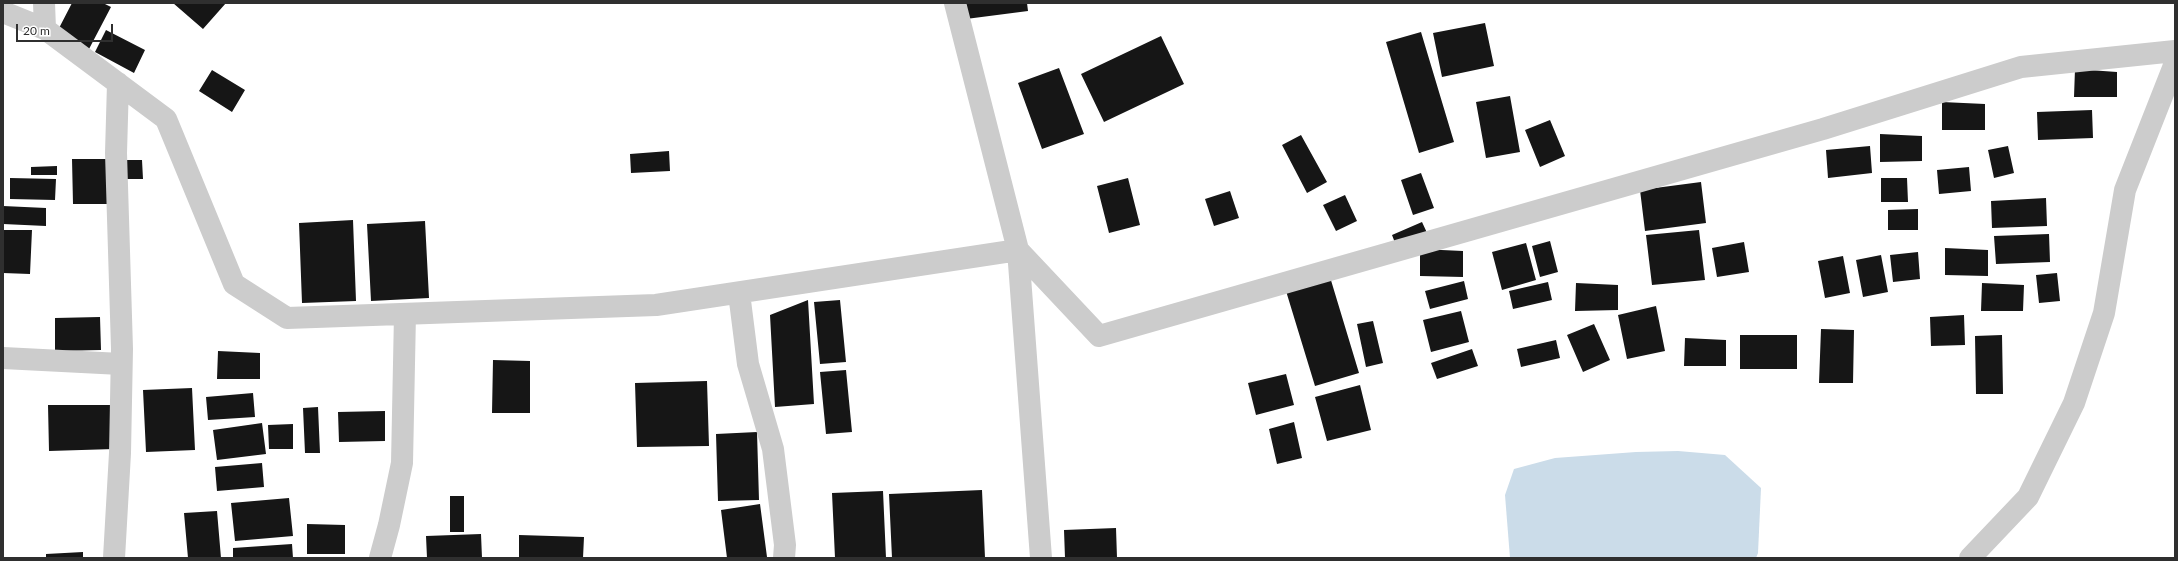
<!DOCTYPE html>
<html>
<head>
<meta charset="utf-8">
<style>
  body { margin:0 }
  #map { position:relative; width:2178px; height:561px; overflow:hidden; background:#fff; font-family:Lato,sans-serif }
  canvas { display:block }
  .frame { position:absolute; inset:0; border:4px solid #2f2f2f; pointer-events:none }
  .scale { position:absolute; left:16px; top:24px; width:97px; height:18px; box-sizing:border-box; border:2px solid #2f2f2f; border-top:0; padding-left:5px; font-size:12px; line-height:14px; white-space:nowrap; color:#2f2f2f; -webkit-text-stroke:3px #fff; paint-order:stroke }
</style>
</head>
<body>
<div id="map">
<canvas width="2178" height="561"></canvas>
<div class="frame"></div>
<div class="scale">20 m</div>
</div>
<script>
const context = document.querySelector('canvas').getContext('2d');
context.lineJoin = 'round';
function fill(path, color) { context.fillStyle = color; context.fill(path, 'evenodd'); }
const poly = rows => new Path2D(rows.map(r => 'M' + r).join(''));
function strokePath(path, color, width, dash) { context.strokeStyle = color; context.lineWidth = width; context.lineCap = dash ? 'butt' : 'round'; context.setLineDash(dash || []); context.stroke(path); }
const water = poly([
  [1678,451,1725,455,1761,488,1758,553,1756,558,1510,558,1505,495,1514,469,1555,458,1636,452]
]);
const building = poly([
  [72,3,103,3,111,7,89,49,57,32],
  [173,3,226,3,203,29],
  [965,3,1027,3,1028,11,966,19],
  [1485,23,1494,66,1442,77,1433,33],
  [106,30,145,50,134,73,95,52],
  [1421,32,1454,142,1419,153,1386,42],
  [1161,36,1184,84,1104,122,1081,74],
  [1059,68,1084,134,1042,149,1018,83],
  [2075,69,2117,72,2117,97,2074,97],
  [212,70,245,90,232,112,199,91],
  [1510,96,1520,152,1486,158,1476,102],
  [1942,102,1985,104,1985,130,1942,130],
  [2092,110,2093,138,2038,140,2037,112],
  [1550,120,1565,156,1540,167,1525,130],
  [1880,134,1922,136,1922,161,1880,162],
  [1301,135,1327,182,1307,193,1282,145],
  [1870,146,1872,173,1828,178,1826,150],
  [2008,146,2014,173,1994,178,1988,150],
  [669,151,670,171,631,173,630,154],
  [72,159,115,159,115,204,73,204],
  [119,160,142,160,143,179,119,179],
  [57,166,57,175,31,175,31,167],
  [1969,167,1971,191,1939,194,1937,170],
  [1421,173,1434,208,1413,215,1401,180],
  [10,178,56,179,55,200,10,199],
  [1128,178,1140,225,1109,233,1097,186],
  [1881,178,1907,178,1908,202,1881,202],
  [1701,182,1706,223,1645,231,1640,190],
  [1230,191,1239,218,1214,226,1205,199],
  [1345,195,1357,221,1336,231,1323,205],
  [2046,198,2047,226,1992,228,1991,201],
  [3,206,46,208,46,226,3,224],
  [1918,209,1918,230,1888,230,1888,210],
  [353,220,356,301,302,303,299,223],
  [425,221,429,298,371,301,367,224],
  [1422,222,1428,235,1397,248,1392,235],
  [3,230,32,230,30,274,3,273],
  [1699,230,1705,280,1652,285,1646,235],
  [2049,234,2050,262,1996,264,1994,236],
  [1550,241,1558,272,1540,277,1532,246],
  [1744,242,1749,272,1717,277,1712,248],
  [1526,243,1536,280,1502,290,1492,252],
  [1945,248,1988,250,1988,276,1945,275],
  [1420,249,1463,251,1463,277,1420,276],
  [1918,252,1920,279,1893,282,1890,255],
  [1881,255,1888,292,1863,297,1856,260],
  [1843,256,1850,293,1825,298,1818,261],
  [2057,273,2060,301,2039,303,2036,275],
  [1330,277,1359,373,1315,386,1286,291],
  [1464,281,1468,299,1430,309,1425,291],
  [1548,282,1552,300,1513,309,1509,291],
  [1576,283,1618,285,1618,310,1575,311],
  [1982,283,2024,285,2023,311,1981,311],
  [808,300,814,404,775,407,770,315],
  [840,300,846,362,820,364,814,302],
  [1656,306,1665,351,1627,359,1618,315],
  [1461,311,1469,342,1431,352,1423,320],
  [1964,315,1965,345,1931,346,1930,317],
  [100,317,101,350,55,351,55,318],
  [1373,321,1383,363,1366,367,1357,324],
  [1594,324,1610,360,1583,372,1567,335],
  [1821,329,1854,330,1853,383,1819,383],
  [1740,335,1797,335,1797,369,1740,369],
  [2002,335,2003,394,1976,394,1975,336],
  [1685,338,1726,340,1726,366,1684,366],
  [1556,340,1560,358,1521,367,1517,349],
  [1472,349,1478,366,1437,379,1431,363],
  [218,351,260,353,260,379,217,379],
  [493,360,530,361,530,413,492,413],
  [846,370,852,432,826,434,820,372],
  [1286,374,1294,405,1256,415,1248,383],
  [707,381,709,446,637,447,635,383],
  [1360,385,1371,430,1327,441,1315,397],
  [192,388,195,450,146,452,143,390],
  [253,393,255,417,208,420,206,397],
  [48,405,113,405,114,449,49,451],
  [318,407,320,453,305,453,303,408],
  [385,411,385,441,339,442,338,412],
  [1294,422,1302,458,1277,464,1269,429],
  [262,423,266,454,217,460,213,430],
  [293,424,293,449,269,449,268,425],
  [757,432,759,500,718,501,716,434],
  [262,463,264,487,217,491,215,467],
  [982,490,985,558,892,558,889,494],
  [883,491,886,558,835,558,832,493],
  [450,496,464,496,464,532,450,532],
  [289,498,293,536,235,541,231,503],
  [760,504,767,557,727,558,721,510],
  [217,511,221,558,188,558,184,513],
  [307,524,345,525,345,554,307,554],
  [1116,528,1117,558,1065,558,1064,530],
  [481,534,482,558,427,558,426,536],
  [519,535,584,537,583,558,519,557],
  [292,544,293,558,233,558,233,548],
  [83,552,83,558,46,558,46,554]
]);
const minor = poly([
  [44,3,45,29],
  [955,3,1018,250,1099,336,1823,129,2021,67,2175,51],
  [3,12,45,29,166,119,234,284,287,318,656,305,1018,250,1041,558],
  [739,293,748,364,773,449,785,545,784,558],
  [3,358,121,364],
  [114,558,120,453,122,349,116,153,118,83],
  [380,558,389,525,402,463,405,314],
  [1970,558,2028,497,2074,403,2104,313,2125,190,2175,63]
]);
fill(water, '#cbdce9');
fill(building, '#161616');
strokePath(minor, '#ccc', 22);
</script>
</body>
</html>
